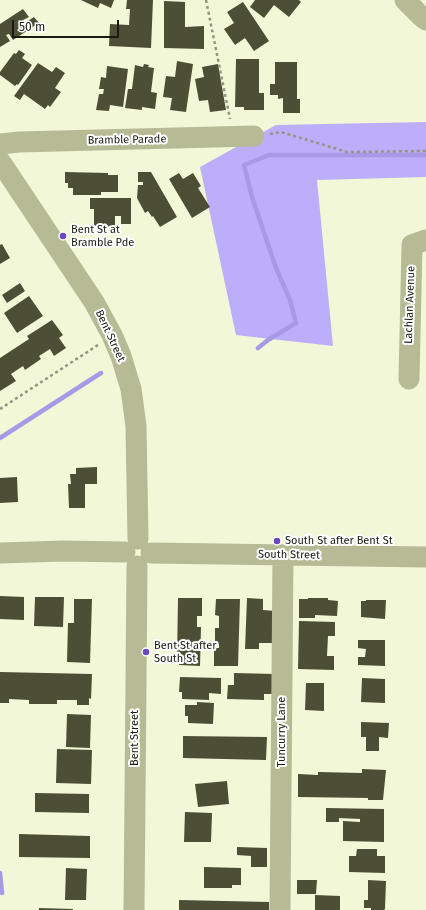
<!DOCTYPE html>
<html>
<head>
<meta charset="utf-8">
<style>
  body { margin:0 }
  #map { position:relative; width:426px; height:910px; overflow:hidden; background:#f2f7d8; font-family:"Fira Sans",sans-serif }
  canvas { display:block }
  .scale { position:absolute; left:12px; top:20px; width:107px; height:18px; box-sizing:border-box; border:2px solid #191a10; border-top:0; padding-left:5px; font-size:12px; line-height:14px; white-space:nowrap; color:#191a10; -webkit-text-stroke:3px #fff; paint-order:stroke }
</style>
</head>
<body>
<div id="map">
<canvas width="426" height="910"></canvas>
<div class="scale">50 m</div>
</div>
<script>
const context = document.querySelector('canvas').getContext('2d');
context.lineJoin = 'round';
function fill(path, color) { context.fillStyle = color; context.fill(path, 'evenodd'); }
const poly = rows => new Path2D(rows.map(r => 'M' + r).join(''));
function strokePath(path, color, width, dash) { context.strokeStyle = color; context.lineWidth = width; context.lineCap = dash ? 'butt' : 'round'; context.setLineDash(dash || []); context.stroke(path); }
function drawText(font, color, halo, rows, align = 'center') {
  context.font = font + ' "Fira Sans",sans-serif'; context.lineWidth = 4; context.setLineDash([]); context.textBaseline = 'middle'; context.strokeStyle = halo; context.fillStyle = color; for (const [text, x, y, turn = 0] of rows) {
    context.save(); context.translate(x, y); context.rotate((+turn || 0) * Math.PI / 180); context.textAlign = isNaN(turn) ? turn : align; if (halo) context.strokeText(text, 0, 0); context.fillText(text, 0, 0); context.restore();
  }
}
const forest = poly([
  [426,122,426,177,317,180,333,346,236,335,200,167,276,125]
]);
const stream = poly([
  [258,348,268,340,296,323,290,300,276,268,252,197,244,165,269,155,426,155],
  [0,438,101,373],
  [0,873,2,893]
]);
const building = poly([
  [81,0,114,0,111,8,100,3,98,8],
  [127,0,153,0,151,48,109,46,110,24,129,25,130,9,126,9],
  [255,0,299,0,301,2,289,17,274,5,264,18,250,7],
  [164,1,185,2,185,27,204,26,204,49,164,48],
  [243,2,269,41,254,51,245,38,235,45,224,29,234,23,227,12],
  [23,9,29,17,23,20,25,23,34,17,39,23,13,40,9,34,6,35,10,41,0,47,0,24],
  [19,50,25,54,22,58,32,65,18,85,17,84,15,86,0,75,0,72,14,53,16,54],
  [236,59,259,59,259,93,264,93,264,110,244,110,244,107,235,107],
  [177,61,193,64,186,112,170,110,172,98,163,97,166,76,175,77],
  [275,62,297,62,297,99,300,99,300,113,283,113,283,98,278,99,278,95,270,95,270,84,275,84],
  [38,63,52,72,56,67,65,73,55,88,61,92,50,107,48,105,45,109,24,94,20,100,14,96],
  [144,64,149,65,148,67,154,68,151,92,157,93,155,109,142,107,142,110,125,108,128,89,132,89,135,65,143,67],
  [218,64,226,110,210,112,208,100,199,101,195,79,204,77,202,67],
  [107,66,128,69,123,107,110,105,109,111,96,110,99,94,103,94,104,89,99,89,101,77,106,78],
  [65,172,108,173,108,175,118,175,118,192,101,192,101,195,73,195,73,188,68,188,68,183,65,183],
  [138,172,151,172,177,217,160,227,153,216,152,217,148,211,145,213,137,198,138,185,143,185,143,182,138,182],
  [179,173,183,179,193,173,201,186,198,188,210,207,192,218,169,179],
  [90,198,131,198,131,224,121,224,121,216,115,216,115,227,94,226,94,209,90,209],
  [2,244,10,258,0,264,0,245],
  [20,283,25,291,7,303,2,295],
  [29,296,43,316,17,333,4,313],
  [52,320,63,335,59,338,66,348,54,356,50,349,39,356,41,359,25,370,23,366,11,374,16,381,0,391,0,358,29,339,27,336],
  [97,467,97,484,85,484,85,508,69,508,68,484,71,484,70,474,76,474,76,468],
  [17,477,18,502,0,503,0,478],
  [0,596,24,597,24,620,0,619],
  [35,597,64,597,63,627,34,626],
  [178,598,202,598,202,616,197,616,197,627,201,627,200,666,179,665,179,660,177,659],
  [247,598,263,599,263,610,276,611,275,643,259,643,259,649,245,649],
  [308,598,328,598,328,600,338,601,337,616,315,615,315,618,299,618,299,599,308,599],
  [74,599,92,599,90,663,67,662,68,623,74,623],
  [216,599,240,599,238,666,214,666,214,648,219,648,219,644,215,644,215,628,219,628,219,616,215,615],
  [366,600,386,600,385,619,361,617,361,601,366,601],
  [299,621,335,622,335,636,328,636,327,656,334,656,334,670,298,669],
  [358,640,385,640,385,666,358,665,358,657,365,657,366,649,358,648],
  [0,672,92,674,91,699,89,698,89,705,77,705,77,700,57,700,57,704,29,704,29,700,9,699,9,703,0,703],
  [234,673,275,674,275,694,264,694,264,700,227,699,228,685,234,685],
  [180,677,221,678,221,694,209,693,209,700,182,699,182,692,179,692],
  [362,678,385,679,385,703,361,702],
  [306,683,324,683,324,711,305,710],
  [197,702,214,703,213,724,188,723,188,716,185,716,185,705,197,705],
  [67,714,91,715,90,748,66,747],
  [361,722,389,723,388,738,379,737,379,751,366,751,366,737,361,737],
  [183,736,267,737,266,760,183,758],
  [57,749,92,750,91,784,56,783],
  [362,769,386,770,383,800,368,800,368,798,298,797,298,774,318,775,318,772,362,773],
  [227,781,229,804,198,807,195,784],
  [35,793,89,794,89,813,35,812],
  [326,808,384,809,384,842,343,841,343,821,360,822,360,819,339,818,339,822,326,822],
  [185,812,212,813,211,842,184,842],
  [19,834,90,836,90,858,19,857],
  [237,847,267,848,267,867,251,867,251,856,237,855],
  [357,849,377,849,377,856,385,856,385,873,349,872,349,856,356,856],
  [204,867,241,868,241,885,232,885,232,888,204,888],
  [66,868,87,869,86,900,65,900],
  [297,880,317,880,316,894,297,894],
  [368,880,386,881,385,909,384,910,371,910,371,908,364,908,364,900,368,900],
  [315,895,340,896,340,910,315,910],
  [179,900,269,902,269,910,179,910],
  [39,908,73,909,73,910,39,910]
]);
const path = poly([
  [206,0,230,119],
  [270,134,281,132,347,152,426,151],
  [0,409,98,345]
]);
const minor = poly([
  [405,0,421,16,426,20],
  [0,144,19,142,254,136],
  [0,161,94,302,112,335,121,356,131,389,136,426,138,539],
  [409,379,412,245,426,240],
  [0,553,63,551,125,552],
  [151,553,426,557],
  [134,910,137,566],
  [280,910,283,555]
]);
const markers = [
  [63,236,4,"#6b47c0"],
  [277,541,4,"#6b47c0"],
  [146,652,4,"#6b47c0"]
];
const streetNames = [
  ["Bramble Parade",127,140,-1],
  ["Lachlan Avenue",410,305,-88],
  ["Bent Street",110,336,65],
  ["South Street",289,555,1],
  ["Tuncurry Lane",282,732,-90],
  ["Bent Street",135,738,-90]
];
const poiNames = [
  ["Bent St at",71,230],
  ["Bramble Pde",71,243],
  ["South St after Bent St",285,541],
  ["Bent St after",154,646],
  ["South St",154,659]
];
fill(forest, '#bdaefc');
strokePath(stream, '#a899e6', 4.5);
fill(building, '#4c4f36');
strokePath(path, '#929680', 2.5, [3, 3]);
strokePath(minor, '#b6bb96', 21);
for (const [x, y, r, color] of markers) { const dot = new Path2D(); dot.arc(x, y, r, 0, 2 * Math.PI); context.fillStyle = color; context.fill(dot); strokePath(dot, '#fff', 1.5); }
drawText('11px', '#191a10', '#fff', streetNames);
drawText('11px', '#191a10', '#fff', poiNames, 'left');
</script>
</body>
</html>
